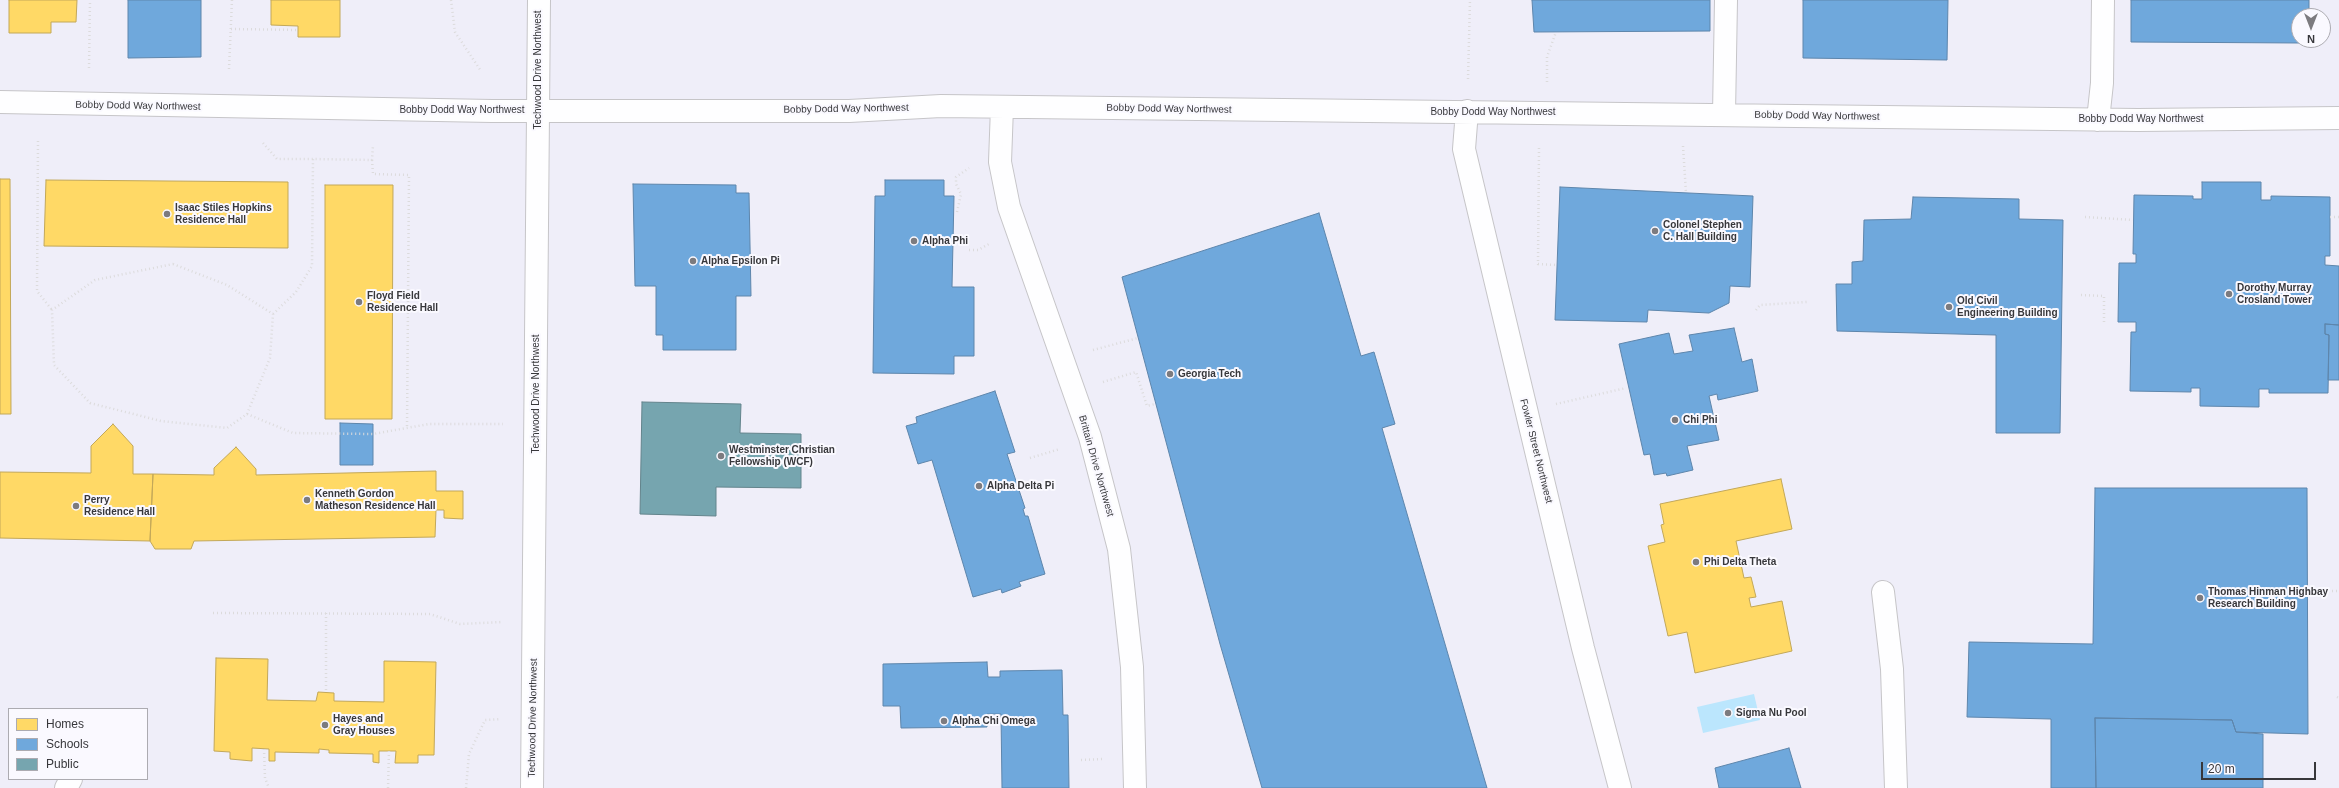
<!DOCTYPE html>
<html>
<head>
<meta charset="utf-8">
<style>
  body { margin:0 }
  #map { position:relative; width:2339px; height:788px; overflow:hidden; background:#fbfafe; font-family:Helvetica,sans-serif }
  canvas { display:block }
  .legend { position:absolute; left:8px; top:708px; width:140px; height:72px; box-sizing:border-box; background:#faf9ff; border:1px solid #acabb1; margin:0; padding:5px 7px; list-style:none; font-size:12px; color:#37373b }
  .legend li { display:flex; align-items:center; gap:8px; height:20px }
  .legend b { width:20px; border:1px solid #acabb1 }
  .north { position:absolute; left:2291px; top:8px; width:40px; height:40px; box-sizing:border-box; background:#faf9ff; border:1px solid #acabb1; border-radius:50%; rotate:180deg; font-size:11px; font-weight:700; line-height:16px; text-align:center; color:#37373b }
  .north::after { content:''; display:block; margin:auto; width:14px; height:18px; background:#7c7b7f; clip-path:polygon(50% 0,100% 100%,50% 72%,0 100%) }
  .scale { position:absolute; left:2201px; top:762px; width:115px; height:18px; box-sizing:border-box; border:2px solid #37373b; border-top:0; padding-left:5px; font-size:12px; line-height:14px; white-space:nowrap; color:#37373b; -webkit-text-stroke:3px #faf9ff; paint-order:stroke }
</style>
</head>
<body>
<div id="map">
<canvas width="2339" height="788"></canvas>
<ul class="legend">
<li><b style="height:11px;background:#ffd966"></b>Homes</li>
<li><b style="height:11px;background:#6fa8dc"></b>Schools</li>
<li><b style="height:11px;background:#76a5af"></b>Public</li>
</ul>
<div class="north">N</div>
<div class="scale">20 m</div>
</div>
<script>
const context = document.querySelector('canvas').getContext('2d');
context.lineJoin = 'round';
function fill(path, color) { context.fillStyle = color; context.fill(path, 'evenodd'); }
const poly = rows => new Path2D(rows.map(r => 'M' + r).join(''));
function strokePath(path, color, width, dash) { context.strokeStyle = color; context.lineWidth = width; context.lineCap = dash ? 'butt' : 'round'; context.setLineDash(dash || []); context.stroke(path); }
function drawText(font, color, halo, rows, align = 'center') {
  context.font = font + ' Helvetica,sans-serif'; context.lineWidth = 4; context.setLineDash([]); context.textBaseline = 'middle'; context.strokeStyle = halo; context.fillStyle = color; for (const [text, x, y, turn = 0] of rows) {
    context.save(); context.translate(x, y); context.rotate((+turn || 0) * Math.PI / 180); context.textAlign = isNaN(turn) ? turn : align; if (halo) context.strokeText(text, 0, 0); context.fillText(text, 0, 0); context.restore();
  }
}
const built = poly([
  [0,0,2339,0,2339,788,0,788],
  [2299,16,2323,16,2323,40,2299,40],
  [9,709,147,709,147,779,9,779]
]);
const water = poly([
  [1754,694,1760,720,1703,733,1697,707]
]);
const homes = poly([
  [9,0,77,0,76,22,51,22,51,33,9,33,9,0],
  [271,0,340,0,340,37,298,37,298,26,271,25,271,0],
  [0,179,10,179,11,414,0,414,0,179],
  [46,180,288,182,288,248,44,246,46,180],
  [325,185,393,185,392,419,325,419,325,185],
  [113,424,133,446,133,474,153,474,150,541,0,538,0,472,91,473,91,446,113,424],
  [236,447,256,469,256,475,436,471,436,491,463,491,463,519,444,518,444,510,436,510,435,537,194,541,191,549,155,549,150,541,153,474,214,475,214,468,236,447],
  [1781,479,1792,529,1736,541,1744,578,1751,577,1756,597,1749,598,1751,607,1782,601,1792,651,1695,673,1687,632,1668,636,1648,546,1665,542,1661,525,1664,524,1660,504,1781,479],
  [216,658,268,659,267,700,316,701,318,692,334,693,334,701,384,702,384,661,436,662,434,755,418,755,418,763,395,763,396,751,379,751,379,763,373,762,373,754,329,753,329,750,319,749,319,753,275,752,275,761,269,761,269,749,252,748,252,761,230,759,230,752,214,751,216,658]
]);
const schools = poly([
  [128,0,201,0,201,57,128,58,128,0],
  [1532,0,1710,0,1710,31,1534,32,1532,0],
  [1803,0,1948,0,1947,60,1803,58,1803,0],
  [2131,0,2309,0,2309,16,2299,16,2300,43,2131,42,2131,0],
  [885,180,944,180,944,196,954,196,952,287,974,287,974,356,954,356,954,374,873,373,875,196,885,196,885,180],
  [2202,182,2261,182,2261,200,2271,200,2271,196,2330,197,2330,256,2325,256,2325,265,2339,266,2339,325,2325,324,2325,334,2329,335,2328,393,2269,393,2269,389,2259,389,2259,407,2200,406,2200,388,2191,388,2191,392,2130,391,2131,332,2136,332,2136,322,2118,322,2119,263,2136,263,2136,254,2133,254,2134,195,2193,196,2193,199,2202,199,2202,182],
  [633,184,736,185,736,193,749,193,751,296,736,296,736,350,663,350,663,335,656,335,656,286,635,286,633,184],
  [1560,187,1753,196,1750,287,1730,286,1729,303,1709,313,1648,310,1647,322,1555,320,1560,187],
  [1913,197,2019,199,2019,219,2063,220,2060,433,1996,433,1996,335,1837,331,1836,284,1852,284,1852,262,1863,261,1864,220,1911,219,1913,197],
  [1319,213,1361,356,1374,352,1395,424,1382,428,1487,788,1262,788,1220,644,1122,277,1319,213],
  [2325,324,2339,325,2339,380,2328,380,2329,335,2325,334,2325,324],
  [1734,328,1742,362,1752,359,1758,391,1718,400,1717,394,1709,396,1719,440,1687,446,1693,470,1667,476,1666,473,1654,475,1650,454,1644,455,1619,344,1669,333,1674,354,1693,351,1689,335,1734,328],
  [995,391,1015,452,1007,454,1025,508,1023,509,1025,516,1028,516,1045,574,1019,582,1021,586,1002,593,1001,589,973,597,932,460,918,464,906,426,917,423,916,417,995,391],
  [340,423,373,424,373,465,340,465,340,423],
  [2095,488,2307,488,2308,734,2236,732,2232,720,2095,718,2096,788,2051,788,2051,719,1967,717,1969,642,2093,644,2095,488],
  [987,662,988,677,1000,677,1000,671,1062,670,1063,715,1068,715,1069,788,1002,788,1001,714,987,714,987,727,901,728,900,706,883,706,883,664,987,662],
  [2095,718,2232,720,2236,732,2263,734,2263,788,2096,788,2095,718],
  [1789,748,1801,788,1719,788,1715,768,1789,748]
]);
const public = poly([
  [642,402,741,404,740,433,801,434,801,488,716,487,716,516,640,514,642,402]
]);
const path = poly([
  [451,0,455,32,481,71],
  [231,29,298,30],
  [89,68,90,0],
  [229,69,232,0],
  [1468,79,1470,0],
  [1547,82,1547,57,1556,32],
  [38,141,37,291,52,310],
  [263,143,277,159,313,159],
  [1683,146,1686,193],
  [1539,148,1538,264,1557,265],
  [372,160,373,174,409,175,407,429],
  [957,212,961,194,956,184,956,177,969,168],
  [2085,217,2133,220],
  [2330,217,2339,217],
  [969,250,978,250,989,244],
  [173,264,227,285,273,314,270,358,247,414,227,428,161,421,90,403,54,365,52,310,95,280,173,264],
  [2081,295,2104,296,2104,324],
  [1756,310,1760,305,1807,302],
  [273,314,296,292,312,266,313,159,372,160,373,145],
  [1093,350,1138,338],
  [1103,382,1136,372,1147,406,1155,404],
  [1556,404,1626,388],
  [247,414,293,433,373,434,429,424,503,424],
  [1030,458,1060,449],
  [2320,591,2339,591],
  [213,613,430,614,460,624,502,622],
  [326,613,326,693],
  [2337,697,2339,698],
  [264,749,265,778,269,788],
  [1081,760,1103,759],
  [388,788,389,751],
  [466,788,469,754,485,720,501,719]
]);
const minor = poly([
  [0,102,492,111,849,111,941,106,2138,120,2339,118],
  [1002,107,1000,162,1009,207,1090,437,1119,549,1132,667,1135,788],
  [1467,111,1464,149,1583,648,1620,788],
  [1724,114,1726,0],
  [2098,120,2102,83,2103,0],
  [1883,592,1892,669,1896,788],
  [66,788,71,779],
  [532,788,539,0]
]);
const markers = [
  [167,214,4,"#7c7b7f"],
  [1655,231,4,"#7c7b7f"],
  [914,241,4,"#7c7b7f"],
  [693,261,4,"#7c7b7f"],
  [2229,294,4,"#7c7b7f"],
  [359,302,4,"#7c7b7f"],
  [1949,307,4,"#7c7b7f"],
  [1170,374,4,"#7c7b7f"],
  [1675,420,4,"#7c7b7f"],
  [721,456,4,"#7c7b7f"],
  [979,486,4,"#7c7b7f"],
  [307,500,4,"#7c7b7f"],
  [76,506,4,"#7c7b7f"],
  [1696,562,4,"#7c7b7f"],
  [2200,598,4,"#7c7b7f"],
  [1728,713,4,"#7c7b7f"],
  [944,721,4,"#7c7b7f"],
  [325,725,4,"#7c7b7f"]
];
const streetNames = [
  ["Techwood Drive Northwest",538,70,-90],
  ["Bobby Dodd Way Northwest",138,106,1],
  ["Bobby Dodd Way Northwest",846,109,-1],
  ["Bobby Dodd Way Northwest",1169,109,1],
  ["Bobby Dodd Way Northwest",462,110],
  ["Bobby Dodd Way Northwest",1493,112],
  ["Bobby Dodd Way Northwest",1817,116,1],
  ["Bobby Dodd Way Northwest",2141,119],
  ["Techwood Drive Northwest",536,394,-90],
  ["Fowler Street Northwest",1536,451,76],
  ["Brittain Drive Northwest",1096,466,74],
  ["Techwood Drive Northwest",533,718,-89]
];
const poiNames = [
  ["Isaac Stiles Hopkins",175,208],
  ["Residence Hall",175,220],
  ["Colonel Stephen",1663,225],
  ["C. Hall Building",1663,237],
  ["Alpha Phi",922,241],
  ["Alpha Epsilon Pi",701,261],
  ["Dorothy Murray",2237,288],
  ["Crosland Tower",2237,300],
  ["Floyd Field",367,296],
  ["Residence Hall",367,308],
  ["Old Civil",1957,301],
  ["Engineering Building",1957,313],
  ["Georgia Tech",1178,374],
  ["Chi Phi",1683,420],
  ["Westminster Christian",729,450],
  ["Fellowship (WCF)",729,462],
  ["Alpha Delta Pi",987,486],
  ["Kenneth Gordon",315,494],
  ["Matheson Residence Hall",315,506],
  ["Perry",84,500],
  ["Residence Hall",84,512],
  ["Phi Delta Theta",1704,562],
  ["Thomas Hinman Highbay",2208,592],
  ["Research Building",2208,604],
  ["Sigma Nu Pool",1736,713],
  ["Hayes and",333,719],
  ["Gray Houses",333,731],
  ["Alpha Chi Omega",952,721]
];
fill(built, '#efeef9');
fill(water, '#bbe6fd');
fill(homes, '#ffd966');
strokePath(homes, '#c3a859', 1);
fill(schools, '#6fa8dc');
strokePath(schools, '#5e86ac', 1);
fill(public, '#76a5af');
strokePath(public, '#63848c', 1);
strokePath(minor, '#c6c5c8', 24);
strokePath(path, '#dcdbdc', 2.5, [1, 3]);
strokePath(minor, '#fefeff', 22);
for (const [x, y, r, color] of markers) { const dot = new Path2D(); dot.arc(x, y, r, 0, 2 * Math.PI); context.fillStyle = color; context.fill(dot); strokePath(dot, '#faf9ff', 1.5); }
drawText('10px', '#37373b', '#faf9ff', streetNames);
drawText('bold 10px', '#37373b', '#faf9ff', poiNames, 'left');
</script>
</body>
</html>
